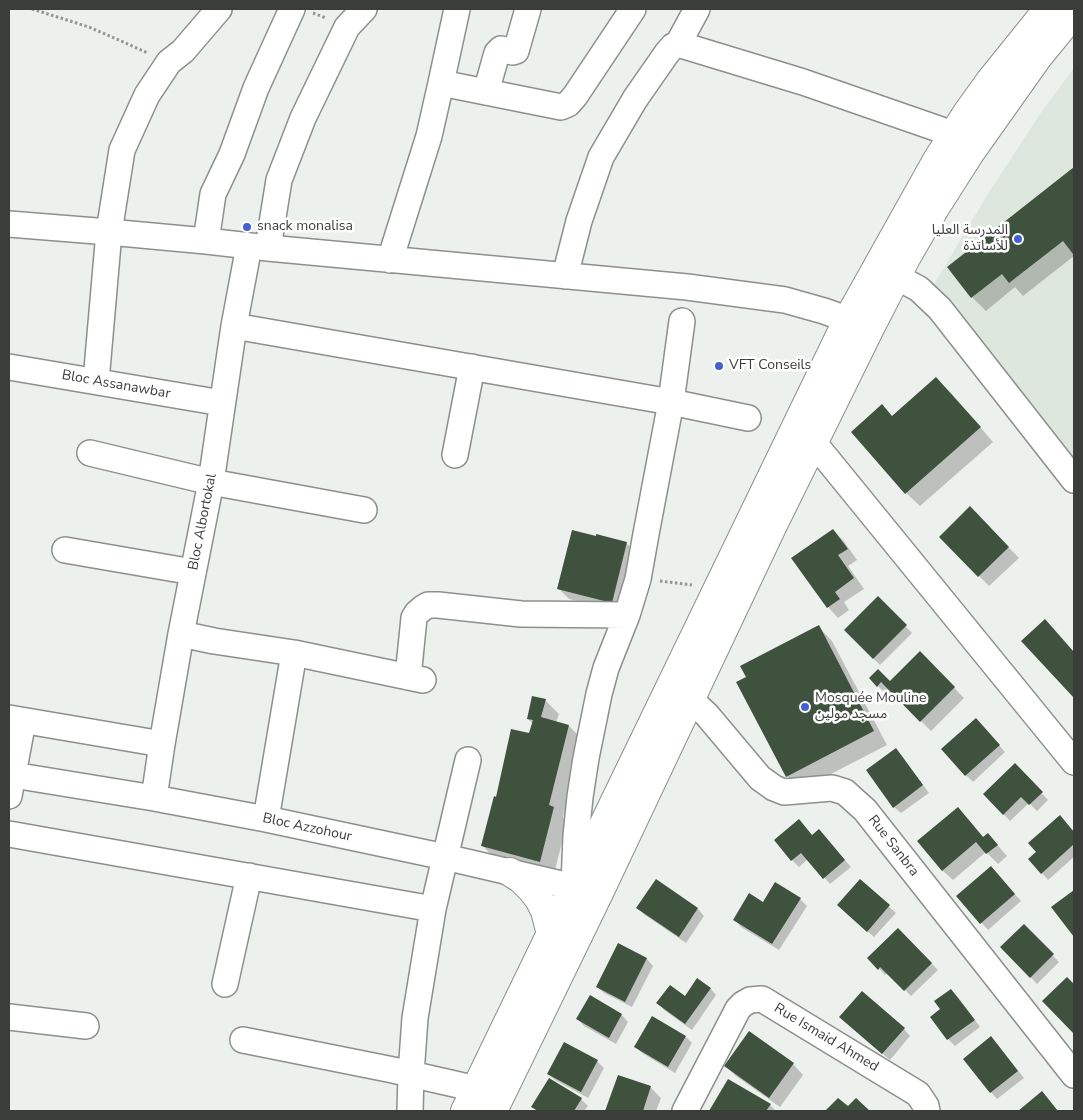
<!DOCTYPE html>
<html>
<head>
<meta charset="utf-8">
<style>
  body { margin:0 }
  #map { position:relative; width:1083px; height:1120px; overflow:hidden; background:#edf1ed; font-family:"Nunito Sans",sans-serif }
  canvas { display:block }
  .frame { position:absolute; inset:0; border:10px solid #3b3d3b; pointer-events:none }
</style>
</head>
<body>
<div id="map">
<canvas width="1083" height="1120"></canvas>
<div class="frame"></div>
</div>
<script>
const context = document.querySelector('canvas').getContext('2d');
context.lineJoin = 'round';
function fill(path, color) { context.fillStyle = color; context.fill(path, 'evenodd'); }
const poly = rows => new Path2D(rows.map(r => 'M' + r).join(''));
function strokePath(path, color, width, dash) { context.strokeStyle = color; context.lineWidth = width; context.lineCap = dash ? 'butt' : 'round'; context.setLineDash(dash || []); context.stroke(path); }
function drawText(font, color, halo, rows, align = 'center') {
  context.font = font + ' "Nunito Sans","Noto Sans Arabic",sans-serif'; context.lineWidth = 5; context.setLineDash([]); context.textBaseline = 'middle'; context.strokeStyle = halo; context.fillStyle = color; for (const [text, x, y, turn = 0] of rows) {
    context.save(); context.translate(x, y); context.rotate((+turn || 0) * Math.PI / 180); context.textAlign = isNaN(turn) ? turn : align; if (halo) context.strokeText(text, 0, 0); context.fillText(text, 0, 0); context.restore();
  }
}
const built = poly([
  [1074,68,1074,464,933,286,989,192,1042,111]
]);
const shadow = poly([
  [1074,169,1074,256,1023,296,1015,287,986,311,972,297,949,267],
  [936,379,950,392,993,442,920,506,906,493,893,417],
  [970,508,1019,558,989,586,941,537],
  [833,530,843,540,857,560,848,566,864,589,844,602,849,610,838,618,828,607,793,558],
  [626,543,637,553,622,612,569,599,558,588],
  [878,598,912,633,880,665,845,630],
  [819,627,832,641,887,745,800,790,787,776],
  [920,653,964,698,931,731,892,692,888,696,870,678,890,682],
  [545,700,559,714,556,723,569,726,582,739,563,817,567,822,554,874,496,860,483,846,497,798,530,735,533,724,528,719],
  [983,727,1005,752,973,782,966,775],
  [895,750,902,756,929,793,901,813,894,807],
  [1015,765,1048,800,1037,811,1029,803,1010,821,984,794],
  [968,819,984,838,988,834,1007,856,998,864,986,852,953,880,942,870],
  [1066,824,1074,832,1074,857,1048,880,1042,873,1038,852],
  [812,836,825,837,851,867,830,884,808,859,799,867,792,860],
  [997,874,1021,901,988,930,958,896],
  [656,881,698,909,704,916,686,943,645,915,638,908],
  [860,881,896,913,874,937,845,912],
  [800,899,807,906,779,950,741,927,735,920,764,903],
  [1024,926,1059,962,1037,984,1002,947],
  [898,930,938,970,911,996,888,973,885,975,869,958],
  [618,944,647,959,653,966,632,1007,604,993,597,986],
  [710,988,716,995,692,1030,664,1010,658,1003,685,997],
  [951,990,958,997,980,1027,955,1046,948,1039,932,1017,942,1009],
  [590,997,622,1015,628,1022,616,1044,584,1026,578,1019],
  [848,1024,904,1029,910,1036,890,1060],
  [686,1037,692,1043,675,1073,642,1053,636,1047],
  [991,1038,998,1045,1024,1078,997,1099,991,1092],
  [597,1061,604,1068,588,1098,555,1080,548,1074],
  [793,1064,803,1075,780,1107,736,1076,726,1066],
  [619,1076,651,1088,661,1098,656,1111,607,1111],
  [581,1099,588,1106,584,1111,537,1111,533,1107],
  [770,1105,776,1111,711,1110]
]);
const building = poly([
  [1074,167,1074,252,1073,254,1063,241,1009,283,1002,274,971,298,947,267],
  [936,377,981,427,905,494,851,432,882,404,892,416],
  [970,506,1009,547,978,577,939,537],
  [833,529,848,549,838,555,854,578,835,592,840,599,827,608,791,558],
  [572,530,596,536,596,534,627,542,612,603,557,589],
  [878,596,907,625,873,659,844,630],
  [1045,619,1074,652,1074,698,1021,641],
  [819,625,874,731,786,777,736,682,746,677,740,666],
  [920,651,955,687,920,722,881,682,877,687,869,678,878,669,890,681],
  [532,696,546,699,541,717,569,725,549,805,554,807,540,862,481,846,494,796,496,797,511,729,529,733,533,720,527,719],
  [976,718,1000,745,965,776,941,749],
  [896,748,923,785,893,808,866,770],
  [1015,763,1043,792,1029,805,1021,797,1003,815,983,794],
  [958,807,983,837,988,833,998,845,986,854,976,842,942,871,917,841],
  [1060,815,1074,832,1074,844,1041,874,1028,859,1036,852,1028,843],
  [799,819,812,835,819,829,845,860,823,879,801,853,791,861,774,840],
  [991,866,1015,894,980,924,956,896],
  [656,879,698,908,679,937,636,908],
  [860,879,890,905,867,932,837,905],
  [775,882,801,898,772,944,733,920,749,893,763,902],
  [1074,890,1074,937,1051,907],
  [1024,924,1054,954,1030,978,1000,947],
  [898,928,932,963,904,991,880,967,878,970,867,958],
  [618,943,647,958,625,1002,596,987],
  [1067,977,1074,984,1074,1034,1042,1001],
  [697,978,711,988,685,1024,656,1003,670,985,685,996],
  [951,989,975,1020,947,1040,930,1017,940,1009,934,1001],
  [862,991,905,1028,882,1054,839,1017],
  [590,995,622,1014,609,1038,576,1019],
  [652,1016,686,1036,668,1067,634,1047],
  [749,1031,794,1063,769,1098,724,1066],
  [991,1036,1018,1071,990,1093,963,1059],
  [564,1042,598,1060,581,1092,547,1074],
  [618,1075,651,1086,643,1111,605,1111],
  [549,1078,582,1098,574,1111,538,1111,531,1107],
  [728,1079,771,1104,766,1111,709,1111],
  [1042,1091,1058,1111,1018,1111],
  [838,1098,848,1106,856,1098,870,1111,825,1111]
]);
const path = poly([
  [32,9,89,27,148,53],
  [313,13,326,18],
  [660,581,692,585]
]);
const minor = poly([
  [678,44,697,9],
  [441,83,457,9],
  [486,92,497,53,501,49,513,52,516,51,528,9],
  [9,224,109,232,206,241,268,248,687,287,785,300,824,311,866,326],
  [206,241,213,194,232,154,256,88,292,9],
  [268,248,279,180,303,118,347,27,364,9],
  [390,260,429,136,441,83,561,107,568,104,575,96,633,9],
  [565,276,579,221,601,157,635,99,667,53,673,46,678,44,803,82,953,134],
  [897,277,919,289,940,309,1074,480],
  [234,326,671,402,748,418],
  [9,367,222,403],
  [96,381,109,232,122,150,147,95,169,62,183,51,219,9],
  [801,427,1074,762],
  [90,453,211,482,364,510],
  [455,455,472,367],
  [65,550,193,572],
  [181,634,214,641,294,653,423,680],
  [408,677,414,618,417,613,423,608,428,605,438,605,521,614,627,615],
  [675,690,691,700,707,715,760,778,774,788,784,792,832,788,845,792,865,810,1074,1075],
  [9,718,162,744],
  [13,775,154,798,266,819,445,857,591,891],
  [9,796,23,721],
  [154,798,162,744,181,634,211,482,234,326,249,246],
  [266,819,294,653],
  [9,834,433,909],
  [574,885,576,836,580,797,586,758,599,694,606,668,627,615,638,579,646,534,671,402,682,321],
  [225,984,249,876],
  [9,1017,86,1026],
  [243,1040,393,1070,494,1093],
  [410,1111,411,1074,415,1018,433,909,468,760],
  [685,1111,738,1009,743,1004,750,1000,762,999,918,1094,926,1106,927,1111]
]);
const major = poly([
  [510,872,521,879,531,889,539,899,545,911,551,934],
  [465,1111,848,319,937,160,967,113,990,81,1048,9],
  [493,1111,599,893,771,529,870,328,906,258,935,208,970,153,1038,57,1074,13]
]);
const markers = [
  [247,227,5,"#435fd2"],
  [1018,239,5,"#435fd2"],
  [719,366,5,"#435fd2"],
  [805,707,5,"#435fd2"]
];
const poiNames = [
  ["snack monalisa",257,227],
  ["المدرسة العليا",1008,231,"right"],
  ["للأساتذة",1008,247,"right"],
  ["VFT Conseils",729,366],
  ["Mosquée Mouline",815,699],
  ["مسجد مولين",815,715]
];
const streetNames = [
  ["Bloc Assanawbar",116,385,10],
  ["Bloc Albortokal",203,522,-79],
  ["Bloc Azzohour",307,828,12],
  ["Rue Sanbra",893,846,52],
  ["Rue Ismaid Ahmed",826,1038,31]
];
fill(built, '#dee7dd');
fill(shadow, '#0003');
fill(building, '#3f523e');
strokePath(minor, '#8c908c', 28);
strokePath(major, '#8c908c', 30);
strokePath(path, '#939693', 3, [2.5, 2.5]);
strokePath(minor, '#fff', 25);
strokePath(major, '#fff', 28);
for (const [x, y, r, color] of markers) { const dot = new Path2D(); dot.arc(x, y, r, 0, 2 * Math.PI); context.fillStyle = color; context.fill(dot); strokePath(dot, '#fff', 2); }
drawText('14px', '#3b3d3b', '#fff', poiNames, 'left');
drawText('14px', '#3b3d3b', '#fff', streetNames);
</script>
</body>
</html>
